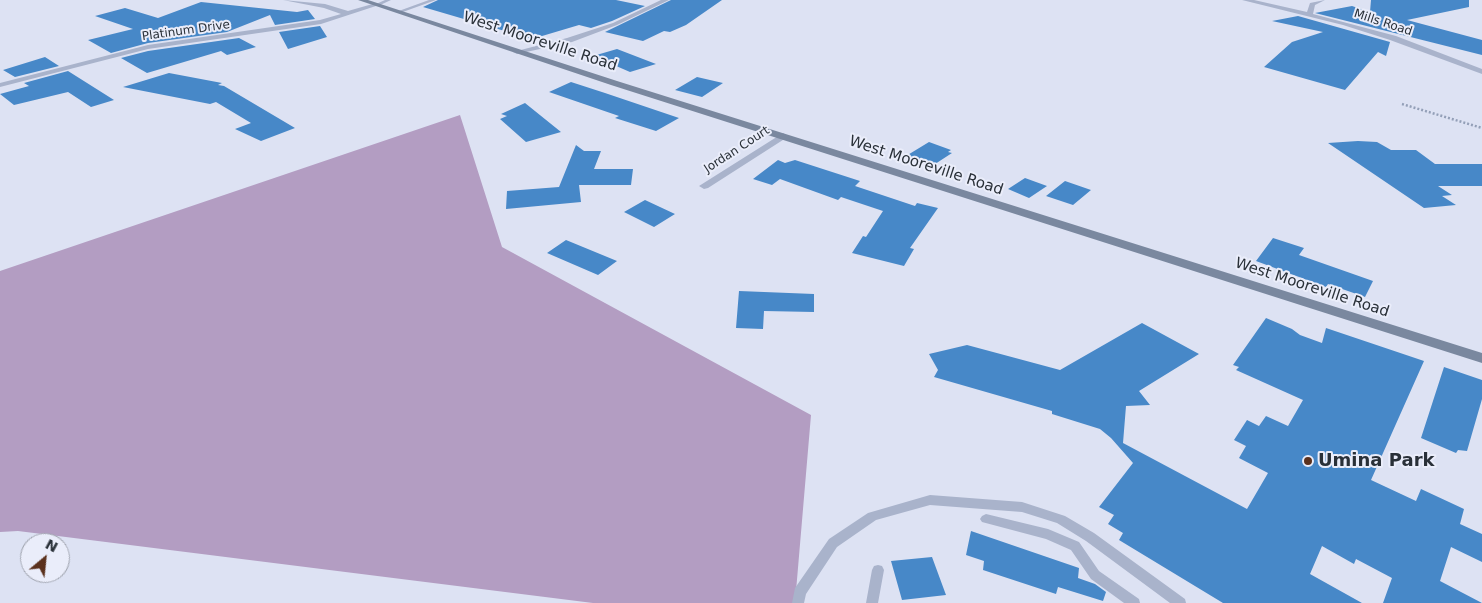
<!DOCTYPE html>
<html>
<head>
<meta charset="utf-8">
<style>
  body { margin:0 }
  #map { position:relative; width:1482px; height:603px; overflow:hidden; background:#dde2f3; font-family:"DejaVu Sans",sans-serif }
  canvas { display:block }
  .north { position:absolute; left:20px; top:533px; width:50px; height:50px; box-sizing:border-box; background:#eaedfa; border:1px solid #9da1ac; border-radius:50%; rotate:28deg; font-size:14px; font-weight:700; line-height:20px; text-align:center; color:#293038 }
  .north::after { content:''; display:block; margin:auto; width:18px; height:22px; background:#5b311d; clip-path:polygon(50% 0,100% 100%,50% 72%,0 100%) }
</style>
</head>
<body>
<div id="map">
<canvas width="1482" height="603"></canvas>
<div class="north">N</div>
</div>
<script>
const context = document.querySelector('canvas').getContext('2d');
context.lineJoin = 'round';
function fill(path, color) { context.fillStyle = color; context.fill(path, 'evenodd'); }
const poly = rows => new Path2D(rows.map(r => 'M' + r).join(''));
function strokePath(path, color, width, dash) { context.strokeStyle = color; context.lineWidth = width; context.lineCap = dash ? 'butt' : 'round'; context.setLineDash(dash || []); context.stroke(path); }
function drawText(font, color, halo, rows, align = 'center') {
  context.font = font + ' "DejaVu Sans",sans-serif'; context.lineWidth = 4; context.setLineDash([]); context.textBaseline = 'middle'; context.strokeStyle = halo; context.fillStyle = color; for (const [text, x, y, turn = 0] of rows) {
    context.save(); context.translate(x, y); context.rotate((+turn || 0) * Math.PI / 180); context.textAlign = isNaN(turn) ? turn : align; if (halo) context.strokeText(text, 0, 0); context.fillText(text, 0, 0); context.restore();
  }
}
const green = poly([
  [460,115,502,247,811,415,795,603,593,603,18,531,0,532,0,271]
]);
const building = poly([
  [438,0,616,0,645,6,612,21,591,28,579,25,532,39,423,7],
  [671,0,722,0,686,25,670,32,664,31,643,41,605,32],
  [1371,0,1469,0,1469,7,1407,20,1482,40,1482,55,1315,13,1352,6,1370,12],
  [201,2,297,12,308,10,315,19,275,25,270,15,227,32,148,43,111,53,88,40,133,29,95,16,125,8,158,18],
  [1298,16,1390,42,1386,56,1378,52,1345,90,1264,67,1292,42,1323,32,1272,21],
  [320,26,327,37,288,49,279,32],
  [239,38,256,47,227,55,221,51,147,73,121,58,148,51],
  [617,49,656,64,630,72,593,56],
  [45,57,59,66,15,77,3,70],
  [68,71,114,100,91,107,68,92,14,105,0,94,29,86,24,83],
  [169,73,222,83,218,85,224,86,295,128,261,141,235,129,251,123,216,102,210,104,123,87],
  [697,77,723,83,702,97,675,90],
  [571,82,605,93,679,118,656,131,615,118,619,116,549,92],
  [525,103,561,132,526,142,500,119,507,116,501,114],
  [1358,141,1377,142,1391,150,1416,150,1435,164,1482,164,1482,186,1438,186,1452,195,1442,196,1456,205,1424,208,1328,143],
  [929,142,951,150,948,152,952,153,932,166,906,156],
  [576,145,584,151,601,151,594,169,633,169,631,185,579,185,581,202,506,209,507,191,559,187],
  [778,160,785,163,795,160,860,181,855,186,915,206,917,203,938,208,910,248,914,249,904,266,852,253,863,236,866,237,883,211,841,197,838,200,780,179,772,185,753,179],
  [1025,178,1047,186,1029,198,1008,189],
  [1065,181,1091,190,1073,205,1046,196],
  [645,200,675,214,654,227,624,212],
  [1273,238,1304,248,1299,255,1373,281,1365,297,1328,284,1326,287,1256,261],
  [566,240,617,261,598,275,547,253],
  [739,291,814,294,814,312,764,311,763,329,736,328],
  [1266,318,1292,329,1300,335,1322,343,1326,328,1424,361,1371,480,1416,501,1421,489,1464,509,1460,524,1482,534,1482,562,1451,547,1440,581,1482,603,1383,603,1392,578,1356,559,1354,564,1322,546,1310,574,1362,603,1223,603,1119,540,1123,533,1108,524,1114,515,1099,507,1133,463,1111,438,1100,429,1052,414,1052,411,934,377,938,370,929,354,967,345,1060,370,1142,323,1199,354,1139,391,1150,405,1126,406,1123,443,1247,509,1268,473,1239,458,1246,446,1234,440,1247,420,1259,426,1266,416,1288,426,1303,400,1236,370,1239,367,1233,365],
  [1444,367,1482,380,1482,399,1467,451,1458,450,1456,453,1421,438],
  [971,531,1079,568,1078,578,1095,584,1106,592,1103,601,1058,587,1056,594,983,570,984,561,966,555],
  [932,557,946,595,902,600,891,561]
]);
const path = poly([
  [1402,104,1482,128]
]);
const lane = poly([
  [385,0,391,0,378,6,374,5,385,0],
  [429,0,436,0,400,13,396,12,429,0],
  [930,495,1022,502,1065,516,1094,533,1185,599,1186,603,1170,603,1086,541,1057,523,1022,512,930,505,876,520,837,547,806,594,804,603,792,603,795,588,829,539,868,513,930,495],
  [986,514,1048,529,1079,542,1099,571,1139,599,1140,603,1124,603,1091,579,1071,550,1046,539,982,522,980,519,982,516,986,514],
  [878,565,882,566,884,570,878,603,866,603,872,570,874,566,878,565]
]);
const street = poly([
  [283,0,325,4,348,11,376,3,379,5,321,24,148,49,0,87,0,83,148,45,320,20,341,14,324,8,283,0],
  [661,0,669,0,617,25,572,42,517,54,513,52,567,38,613,23,661,0],
  [1242,0,1254,0,1307,12,1310,3,1325,0,1315,5,1313,14,1396,36,1482,69,1482,74,1390,40,1343,25,1242,0],
  [783,133,788,136,786,138,708,188,704,189,699,186,783,133]
]);
const secondary = poly([
  [358,0,368,0,617,81,1482,353,1482,363,611,85,358,0]
]);
const markers = [
  [1308,461,5,"#5b311d"]
];
const farStreetnames = [
  ["Mills Road",1383,23,18],
  ["Platinum Drive",186,31,-8],
  ["Jordan Court",737,150,-33]
];
const streetNames = [
  ["West Mooreville Road",540,42,18],
  ["West Mooreville Road",926,166,18],
  ["West Mooreville Road",1312,288,18]
];
const nearPoinames = [
  ["Umina Park",1318,461]
];
fill(green, '#b39dc2');
fill(building, '#4788c8');
strokePath(path, '#939fb7', 2.5, [2, 2]);
fill(lane, '#a9b3cb');
fill(street, '#a9b3cb');
fill(secondary, '#7a889f');
for (const [x, y, r, color] of markers) { const dot = new Path2D(); dot.arc(x, y, r, 0, 2 * Math.PI); context.fillStyle = color; context.fill(dot); strokePath(dot, '#eaedfa', 2); }
drawText('12px', '#293038', '#eaedfa', farStreetnames);
drawText('15px', '#293038', '#eaedfa', streetNames);
drawText('bold 18px', '#293038', '#eaedfa', nearPoinames, 'left');
</script>
</body>
</html>
